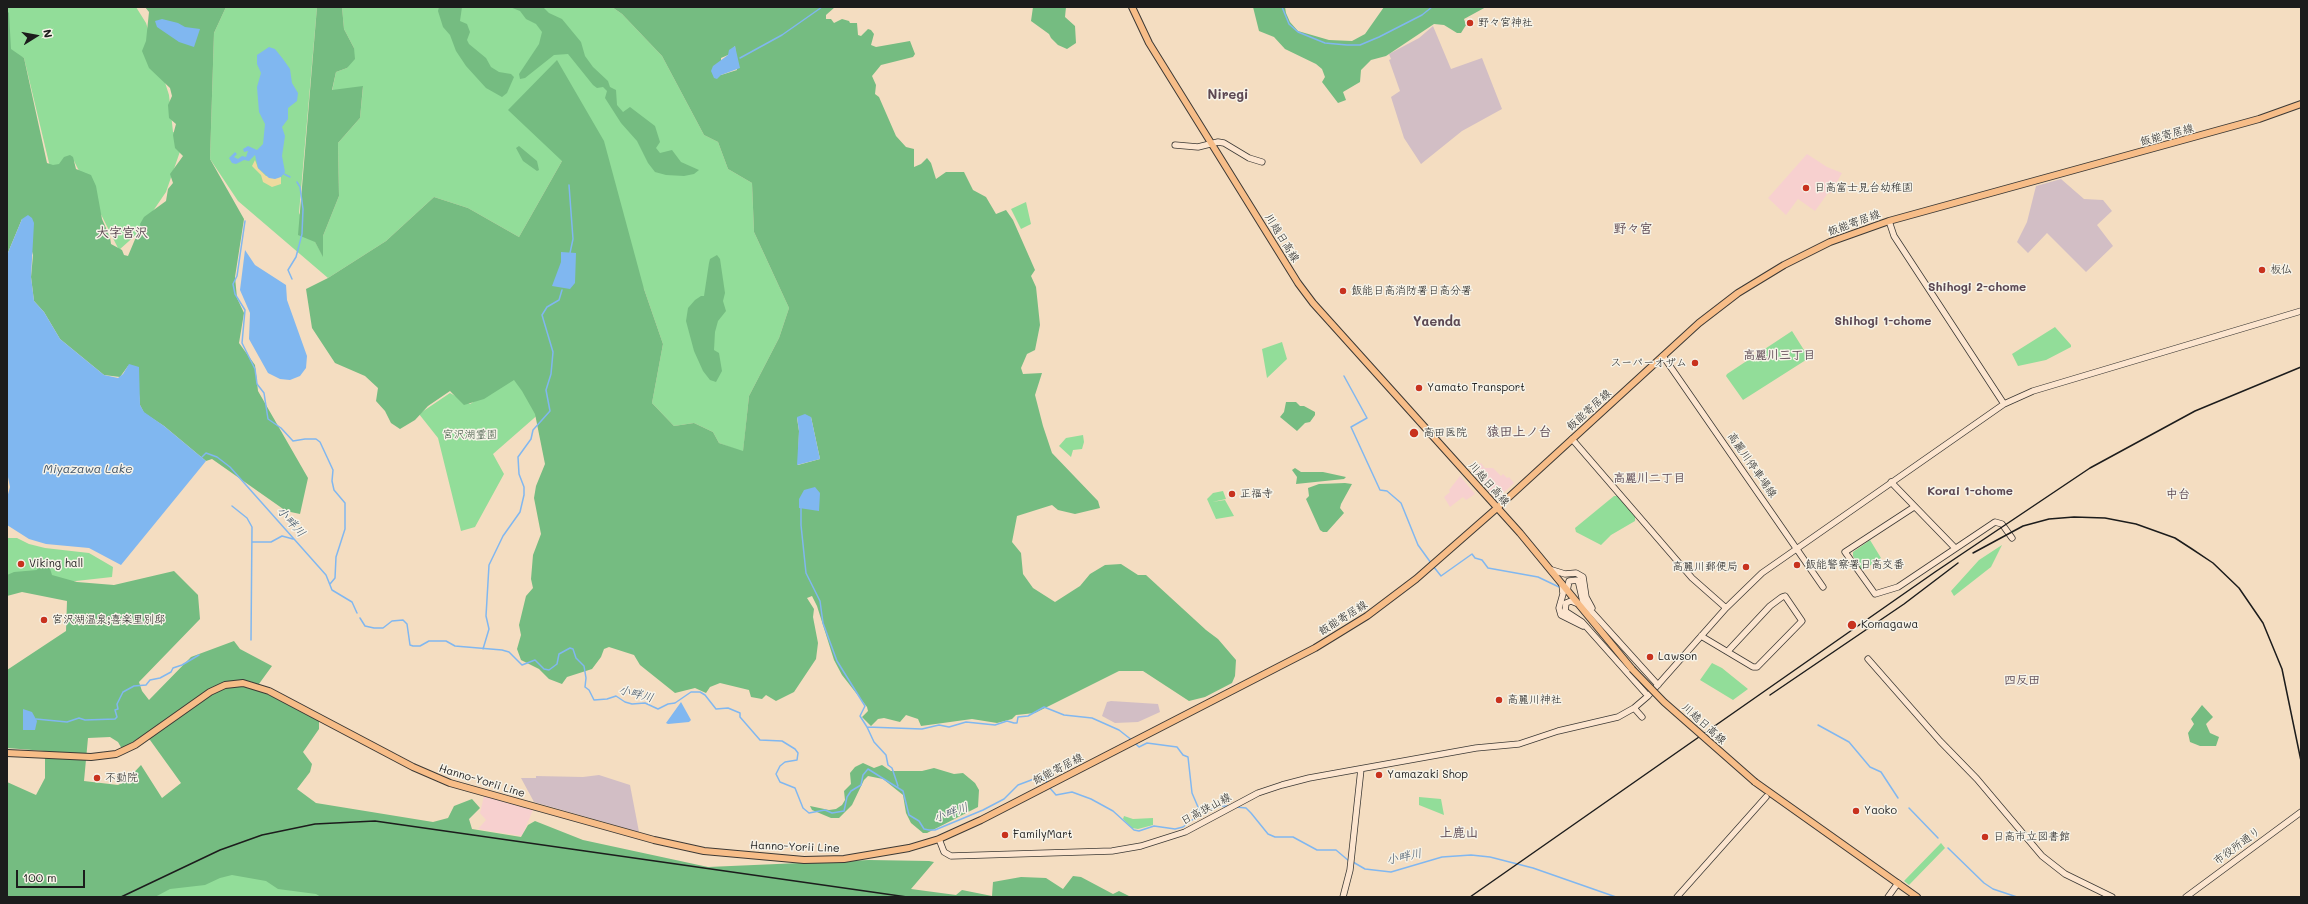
<!DOCTYPE html>
<html>
<head>
<meta charset="utf-8">
<style>
  body { margin:0 }
  #map { position:relative; width:2308px; height:904px; overflow:hidden; background:#f4ddc1; font-family:Mali,sans-serif }
  canvas { display:block }
  .frame { position:absolute; inset:0; border:8px solid #1c1c1c; pointer-events:none }
  .north { position:absolute; left:16px; top:16px; width:40px; height:40px; -webkit-text-stroke:3px #f7f3e8; paint-order:stroke; rotate:79deg; font-size:11px; font-weight:700; line-height:16px; text-align:center; color:#1c1c1c }
  .north::after { content:''; display:block; margin:auto; width:14px; height:18px; background:#1c1c1c; clip-path:polygon(50% 0,100% 100%,50% 72%,0 100%) }
  .scale { position:absolute; left:16px; top:870px; width:69px; height:18px; box-sizing:border-box; border:2px solid #1c1c1c; border-top:0; padding-left:5px; font-size:12px; line-height:14px; white-space:nowrap; color:#1c1c1c; -webkit-text-stroke:3px #f7f3e8; paint-order:stroke }
</style>
</head>
<body>
<div id="map">
<canvas width="2308" height="904"></canvas>
<div class="frame"></div>
<div class="north">N</div>
<div class="scale">100 m</div>
</div>
<script>
const context = document.querySelector('canvas').getContext('2d');
context.lineJoin = 'round';
function fill(path, color) { context.fillStyle = color; context.fill(path, 'evenodd'); }
const poly = rows => new Path2D(rows.map(r => 'M' + r).join(''));
function strokePath(path, color, width, dash) { context.strokeStyle = color; context.lineWidth = width; context.lineCap = dash ? 'butt' : 'round'; context.setLineDash(dash || []); context.stroke(path); }
function drawText(font, color, halo, rows, align = 'center') {
  context.font = font + ' Mali,"Klee One",sans-serif'; context.lineWidth = 3; context.setLineDash([]); context.textBaseline = 'middle'; context.strokeStyle = halo; context.fillStyle = color; for (const [text, x, y, turn = 0] of rows) {
    context.save(); context.translate(x, y); context.rotate((+turn || 0) * Math.PI / 180); context.textAlign = isNaN(turn) ? turn : align; if (halo) context.strokeText(text, 0, 0); context.fillText(text, 0, 0); context.restore();
  }
}
const built = poly([
  [1807,154,1827,167,1842,173,1830,194,1828,193,1815,211,1798,199,1786,215,1768,198],
  [1481,463,1485,468,1493,468,1501,476,1503,474,1507,478,1509,477,1514,483,1500,496,1493,495,1471,471],
  [1460,476,1475,494,1466,500,1463,497,1450,507,1444,497,1450,492,1449,490],
  [484,796,533,810,522,836,478,829,486,820,480,813]
]);
const industrial = poly([
  [1433,26,1451,69,1482,58,1502,109,1462,131,1421,164,1404,138,1391,97,1400,91,1389,60,1391,59,1389,54,1419,38],
  [2061,179,2084,199,2103,200,2112,211,2097,225,2113,246,2086,272,2047,233,2028,253,2017,242,2027,222,2036,186],
  [1111,701,1158,704,1160,712,1138,722,1115,723,1102,716,1107,702],
  [599,775,630,785,639,832,534,802,521,778,536,778,536,776,583,777]
]);
const green = poly([
  [7,7,136,7,146,23,169,95,173,132,185,137,166,192,138,233,119,250,74,161,50,167,24,58,11,53,7,48],
  [226,7,317,7,299,213,323,256,323,236,339,196,338,143,360,118,363,87,332,91,336,72,347,68,354,48,344,29,342,7,612,7,622,14,662,56,704,135,718,142,728,169,752,183,754,232,789,308,779,338,749,396,743,452,719,443,713,432,694,423,674,426,652,403,663,344,644,289,562,161,519,237,468,208,434,197,386,241,328,278,238,201,210,159,214,33],
  [1026,202,1031,224,1021,229,1011,209],
  [2055,327,2071,345,2071,347,2046,360,2018,366,2012,354],
  [1792,331,1809,358,1743,400,1726,376,1727,374],
  [1282,342,1287,359,1267,378,1262,349],
  [515,377,541,412,493,454,504,474,475,527,461,531,438,438,419,414,450,393,470,404],
  [1083,435,1084,442,1082,449,1073,450,1071,457,1059,446,1066,438],
  [1223,491,1226,499,1212,502,1225,500,1234,516,1216,519,1207,499,1213,493],
  [1614,496,1618,496,1635,516,1635,521,1611,535,1601,545,1576,532,1575,528],
  [7,538,17,538,29,544,45,548,89,553,113,567,112,577,67,582,7,578],
  [1870,540,1881,558,1865,569,1861,569,1853,556,1853,552],
  [2002,545,1991,567,1954,596,1951,591,1979,560],
  [1712,663,1722,668,1748,689,1733,700,1700,680],
  [1419,797,1441,799,1444,815,1419,805],
  [1124,816,1133,819,1153,818,1153,825,1138,829,1132,828,1123,819],
  [1941,843,1945,848,1909,885,1904,881],
  [228,859,439,897,148,897]
]);
const forest = poly([
  [145,7,226,7,214,33,210,159,244,219,235,277,237,298,244,313,239,343,255,365,258,391,308,478,300,514,286,511,212,459,206,461,164,426,144,413,140,405,139,394,128,366,120,377,104,375,60,339,44,312,34,301,31,277,33,255,22,219,7,255,7,11,9,13,11,49,24,58,47,163,53,165,59,164,64,157,70,155,73,157,76,169,91,175,96,186,102,219,110,237,111,244,122,250,124,255,128,256,136,237,142,231,140,224,144,217,166,201,168,189,173,183,170,174,183,156,175,148,173,135,176,124,169,118,168,105,172,96,170,88,149,68,142,51,146,41,149,12],
  [317,7,342,7,344,29,354,48,355,59,347,68,336,72,332,90,363,86,360,118,338,143,339,196,323,236,323,257,315,242,298,235],
  [439,7,462,7,460,21,467,24,470,32,467,40,469,44,486,58,491,67,499,72,511,74,514,77,507,93,502,97,486,88,466,66,456,51,450,35,443,27,438,11],
  [510,7,543,7,549,13,562,19,581,42,585,56,593,67,608,81,610,87,616,90,617,105,623,112,630,107,655,126,660,142,656,148,660,153,672,150,681,162,699,170,694,174,684,176,666,175,655,172,648,163,637,141,621,123,605,98,607,91,603,87,597,88,593,85,568,54,554,55,525,78,520,79,519,74,539,44,542,32,536,24,526,19,520,11],
  [612,7,835,7,826,15,826,19,831,19,834,23,842,19,849,21,850,23,857,23,858,35,861,36,868,29,871,30,874,34,871,45,876,47,910,41,915,54,913,57,881,65,872,76,876,85,875,94,879,97,896,136,906,147,914,149,914,167,921,164,927,158,931,163,936,179,946,172,964,172,973,190,986,197,996,214,1006,210,1013,220,1035,270,1031,276,1036,287,1040,325,1035,350,1027,354,1021,368,1023,374,1042,373,1035,395,1043,426,1052,453,1098,501,1100,508,1075,514,1058,510,1052,505,1017,516,1012,542,1021,553,1023,574,1033,588,1055,602,1080,586,1090,574,1105,565,1121,564,1138,575,1146,575,1206,630,1218,639,1236,660,1235,676,1232,683,1205,697,1189,701,1143,671,1119,671,1035,713,1016,715,1012,719,997,723,972,719,921,726,918,719,906,715,900,722,884,718,878,719,871,726,862,717,868,711,867,707,842,675,834,660,817,606,812,596,807,598,814,609,813,617,818,643,816,659,794,692,776,701,766,695,762,699,751,697,749,690,720,683,710,687,706,693,695,688,675,693,640,665,634,655,609,647,604,649,601,657,592,669,567,677,562,684,549,679,539,669,521,660,517,649,521,635,519,625,526,596,533,588,531,579,533,555,541,534,534,498,536,486,545,464,535,414,522,391,514,380,484,399,464,405,450,391,428,406,415,420,400,429,391,423,385,411,376,401,378,388,365,376,335,363,312,328,306,289,328,278,386,241,434,197,468,208,519,237,562,161,508,110,557,60,604,141,644,289,663,344,652,403,674,426,694,423,713,432,719,443,743,451,749,396,779,338,789,308,754,232,752,183,728,169,718,142,704,135,662,56,622,14],
  [735,46,737,70,721,75,721,58,728,55],
  [811,417,820,459,798,465,799,431,797,418],
  [1033,7,1066,7,1065,17,1075,26,1076,43,1067,49,1058,45,1051,38,1049,34,1031,21],
  [1253,7,1285,7,1286,13,1290,22,1298,31,1329,40,1352,41,1365,34,1384,7,1486,7,1464,19,1466,25,1461,33,1457,33,1444,25,1434,24,1386,56,1371,60,1361,70,1360,82,1343,92,1346,100,1338,103,1322,82,1325,77,1322,69,1316,64,1285,49,1274,37,1259,31],
  [519,146,537,161,539,170,537,171,523,161,516,148],
  [717,255,720,259,725,293,723,301,726,311,718,321,715,332,714,350,719,353,722,371,716,382,710,380,703,371,694,351,686,321,688,308,695,300,701,296,704,296,709,263,710,259],
  [1286,402,1296,402,1300,406,1304,406,1315,412,1315,415,1310,422,1305,423,1297,431,1280,417,1284,412],
  [1295,468,1301,472,1323,472,1346,477,1344,479,1296,484,1297,477,1292,470],
  [1345,483,1352,484,1341,504,1340,508,1344,513,1327,532,1323,532,1320,530,1306,499,1309,496,1308,488,1319,484],
  [38,560,48,562,52,575,77,582,114,585,174,571,198,595,200,619,139,682,142,691,149,700,191,657,234,641,240,649,272,666,256,688,319,721,319,729,303,752,312,764,310,772,297,789,316,803,433,822,448,818,454,806,472,799,480,808,469,819,472,829,521,837,528,825,535,821,583,840,708,867,869,860,929,861,934,862,911,889,956,895,962,890,992,896,993,882,1021,877,1046,878,1063,889,1073,876,1081,877,1113,894,1119,891,1131,897,321,897,316,894,278,889,266,881,232,875,220,878,205,885,170,889,155,897,7,897,7,782,36,795,45,778,45,751,7,748,7,670,66,631,67,601,22,592,7,596,7,575,14,572,37,570],
  [110,737,118,742,122,749,139,738,150,740,181,783,162,798,141,765,126,781,118,785,84,781,88,738],
  [2202,705,2213,717,2206,724,2210,733,2219,737,2216,746,2200,746,2190,742,2188,733,2194,724,2191,719],
  [863,763,874,768,882,765,891,771,922,771,934,768,954,774,963,773,975,783,979,790,978,807,927,833,923,833,911,823,906,813,903,795,883,779,868,776,864,780,852,805,839,818,831,818,812,810,810,806,829,810,836,809,842,805,845,800,844,791,851,784,850,773,855,767]
]);
const sand = poly([
  [255,160,258,168,266,176,281,177,281,184,272,187,263,182,261,175,252,166]
]);
const water = poly([
  [162,19,178,23,185,27,200,29,194,47,179,42,157,27,155,21],
  [735,46,740,68,721,75,717,79,714,78,711,71,713,66,728,55,729,50],
  [269,47,275,49,283,59,290,69,292,83,298,93,297,101,288,108,288,119,282,127,285,136,282,156,285,172,281,177,275,179,269,178,258,168,255,155,249,161,244,160,236,164,232,163,229,158,235,152,237,154,234,157,238,159,242,156,246,157,248,151,244,152,243,149,248,146,257,150,263,144,265,124,259,112,257,87,261,73,257,64,257,55],
  [28,215,32,218,34,223,31,277,34,301,44,312,60,339,104,375,118,378,123,374,129,364,139,367,140,405,144,412,164,426,206,461,121,565,89,548,46,544,29,539,7,525,7,498,10,487,7,472,7,255,22,219],
  [245,250,255,265,286,285,287,300,307,356,306,368,300,376,290,380,280,379,268,373,249,339,250,313,240,290],
  [561,252,576,253,575,283,570,289,552,286,561,262],
  [805,414,811,417,820,459,797,465,799,431,797,417],
  [815,487,820,493,819,511,799,508,799,499,804,490],
  [681,702,691,720,689,722,668,724,666,723],
  [23,709,32,712,37,721,35,730,23,730]
]);
const stream = poly([
  [1282,7,1289,24,1298,32,1325,43,1347,45,1360,45,1379,37,1422,15,1432,7],
  [740,58,782,35,822,7],
  [284,174,290,177],
  [569,185,573,239,570,253],
  [245,221,237,276,233,284,235,294,245,310,242,343,255,369,257,384,264,393,268,419,281,428,293,441,305,439,316,439,320,442,333,470,332,481,334,490,345,503,345,529,336,557,335,578,330,584],
  [292,279,288,270,296,257,302,234,303,209,300,187,297,182],
  [1344,376,1367,418,1351,427,1380,490,1387,491,1401,503,1418,545,1431,563],
  [202,457,206,453,217,457,230,467,326,575,332,590,352,602,357,613],
  [232,506,247,518,252,527,251,640],
  [801,508,801,525,806,573,820,601,823,623,837,661,865,706,860,716,867,727,922,729,939,725,949,727,966,722,995,725,1007,721,1014,723,1017,723,1018,717,1028,716,1044,707,1064,715,1092,718,1119,730,1133,741],
  [252,542,271,542,282,536,293,539],
  [1433,566,1441,576,1472,554,1475,558,1482,560,1488,568,1538,577,1559,587],
  [360,618,365,626,374,628,383,628,392,621,403,620,407,624,410,645,413,646,420,646,429,641,446,641,455,646,502,650,509,652,522,665,535,660,544,669,549,670,557,664,559,654,570,648,573,649,576,658,584,666,586,678,585,687,589,690,594,700,607,699,616,696,625,702,632,704,645,703,658,709,668,704,675,703,691,692,700,692,705,695,716,709,728,708,740,713,740,717,760,740,782,741,795,749,798,753,797,760,785,762,780,766,776,774,780,782,795,788,803,808,809,813,825,810,832,813,844,811,847,797,851,791,861,785,863,775,868,769,903,791,909,815,919,821,924,829,929,830,935,830,983,810,1004,799,1018,785,1042,776,1048,783],
  [483,649,489,629,486,616,489,565,503,536,520,512,524,495,524,487,519,474,518,457,531,439,533,430,550,411,546,390,551,374,553,352,542,315,547,307,559,300,562,290],
  [36,719,67,722,79,718,85,720,115,719,117,717,115,710,118,709,117,704,123,692,134,686,146,685,150,680,160,678,171,672,173,668,182,665,199,655],
  [1818,725,1849,742,1870,767,1881,772,1898,798],
  [867,727,874,742,886,755,888,765,892,768,898,786],
  [1135,743,1139,747,1147,743,1177,747,1183,755,1188,757,1192,793,1201,814],
  [1049,787,1056,795,1072,792,1091,799,1113,811,1134,830,1139,831,1154,826,1175,829,1183,827,1204,811,1221,806,1229,806],
  [1236,807,1246,808,1251,813,1268,834,1275,837,1293,837,1317,850,1336,850,1349,861],
  [1909,808,1938,838],
  [1948,848,1984,883,1993,889,2017,897],
  [1353,862,1365,869,1391,872,1442,857,1471,855,1490,857,1533,868,1616,897]
]);
const secondary = poly([
  [1175,145,1198,147,1218,142,1224,143,1249,158,1262,162],
  [1889,221,1894,236,2004,404],
  [1663,356,1823,587],
  [1572,439,1692,578,1726,608],
  [1891,482,1955,548],
  [1914,507,1845,552,1875,594,1898,587,1995,522,2002,524,2012,538],
  [1552,570,1565,574,1576,573,1583,577,1586,597,1592,608],
  [1562,584,1563,594,1559,608,1561,615,1583,626],
  [1567,591,1569,581,1578,580,1583,602,1658,685],
  [1576,603,1571,601,1566,603,1565,611,1582,622,1648,696],
  [1701,636,1753,667,1757,667,1802,621,1785,596,1782,597,1770,606,1728,651],
  [1868,659,1940,741,1977,779,2042,856,2065,874,2112,897],
  [1634,708,1642,717],
  [939,839,944,852,951,856,1112,851,1141,846,1185,832,1258,793,1282,785,1309,778,1476,748,1519,744,1558,731,1618,717,1634,708,1648,696,1726,608,1762,573,2004,404,2033,391,2301,311],
  [1343,897,1350,870,1361,769],
  [1677,897,1766,797],
  [1888,897,1898,883],
  [2186,897,2301,812]
]);
const primary = poly([
  [1132,7,1149,43,1298,283,1313,303,1520,533,1632,669],
  [7,753,91,757,116,754,135,745,210,692,225,685,243,683,269,691,413,767,450,783,654,840,704,851,804,860,844,859,909,848,939,839,981,820,1315,648,1367,616,1416,579,1497,508,1699,323,1738,293,1784,265,1830,242,1889,221,2259,119,2301,104],
  [1755,782,1917,897]
]);
const rail = poly([
  [1973,553,2023,526,2049,519,2074,517,2105,518,2136,524,2175,538,2192,549,2213,563,2239,588,2263,623,2282,669,2301,761],
  [1770,695,1904,604,1958,563],
  [121,897,220,850,262,835,315,824,375,821,907,897],
  [1470,897,1935,572,2090,468,2195,411,2301,367]
]);
const primaryBridge = poly([
  [1632,669,1664,702,1755,782]
]);
const markers = [
  [1470,23,4,"#c8321e"],
  [1806,188,4,"#c8321e"],
  [2262,270,4,"#c8321e"],
  [1343,291,4,"#c8321e"],
  [1695,363,4,"#c8321e"],
  [1419,388,4,"#c8321e"],
  [1414,433,5,"#c8321e"],
  [1232,494,4,"#c8321e"],
  [21,564,4,"#c8321e"],
  [1797,565,4,"#c8321e"],
  [1746,567,4,"#c8321e"],
  [44,620,4,"#c8321e"],
  [1852,625,5,"#c8321e"],
  [1650,657,4,"#c8321e"],
  [1499,700,4,"#c8321e"],
  [1379,775,4,"#c8321e"],
  [97,778,4,"#c8321e"],
  [1856,811,4,"#c8321e"],
  [1005,835,4,"#c8321e"],
  [1985,837,4,"#c8321e"]
];
const poiNames = [
  ["野々宮神社",1478,23],
  ["日高富士見台幼稚園",1814,188],
  ["板仏",2270,270],
  ["飯能日高消防署日高分署",1351,291],
  ["スーパーオザム",1687,363,"right"],
  ["Yamato Transport",1427,388],
  ["高田医院",1423,433],
  ["正福寺",1240,494],
  ["Viking hall",29,564],
  ["飯能警察署日高交番",1805,565],
  ["高麗川郵便局",1738,567,"right"],
  ["宮沢湖温泉;喜楽里別邸",52,620],
  ["Komagawa",1861,625],
  ["Lawson",1658,657],
  ["高麗川神社",1507,700],
  ["Yamazaki Shop",1387,775],
  ["不動院",105,778],
  ["Yaoko",1864,811],
  ["FamilyMart",1013,835],
  ["日高市立図書館",1993,837]
];
const streetNames = [
  ["飯能寄居線",2167,135,-15],
  ["飯能寄居線",1854,223,-20],
  ["川越日高線",1282,238,58],
  ["飯能寄居線",1589,410,-42],
  ["高麗川停車場線",1752,465,55],
  ["川越日高線",1489,484,48],
  ["飯能寄居線",1343,618,-32],
  ["川越日高線",1704,724,42],
  ["飯能寄居線",1058,769,-27],
  ["Hanno-Yorii Line",482,781,17],
  ["日高狭山線",1206,809,-28],
  ["市役所通り",2237,846,-36],
  ["Hanno-Yorii Line",795,847,2]
];
const parkNames = [
  ["宮沢湖霊園",470,435]
];
const neighbourhoodNames = [
  ["Shihogi 2-chome",1977,287],
  ["Shihogi 1-chome",1883,321],
  ["高麗川三丁目",1779,355],
  ["高麗川二丁目",1649,478],
  ["Korai 1-chome",1970,491],
  ["中台",2178,494],
  ["四反田",2022,680]
];
const waterNames = [
  ["Miyazawa Lake",88,469],
  ["小畔川",291,522,48],
  ["小畔川",636,694,15],
  ["小畔川",951,813,-20],
  ["小畔川",1404,857,-12]
];
const quarterNames = [
  ["Niregi",1228,95],
  ["野々宮",1633,229],
  ["大字宮沢",122,233],
  ["Yaenda",1437,322],
  ["猿田上ノ台",1519,432],
  ["上鹿山",1459,833]
];
fill(built, '#f7d0cf');
fill(industrial, '#d2bec5');
fill(green, '#92dd99');
fill(forest, '#75bc81');
fill(sand, '#eeda9e');
fill(water, '#80b7f0');
strokePath(stream, '#80b7f0', 1.5);
strokePath(secondary, '#3c3935', 7);
strokePath(primary, '#3c3935', 8);
strokePath(secondary, '#fce5cf', 5.5);
strokePath(primary, '#f7bd88', 6);
strokePath(rail, '#1c1c1c', 1.5);
strokePath(primaryBridge, '#3c3935', 8, []);
strokePath(primaryBridge, '#f7bd88', 6);
for (const [x, y, r, color] of markers) { const dot = new Path2D(); dot.arc(x, y, r, 0, 2 * Math.PI); context.fillStyle = color; context.fill(dot); strokePath(dot, '#f7f3e8', 1.5); }
drawText('11px', '#1c1c1c', '#f7f3e8', poiNames, 'left');
drawText('11px', '#1c1c1c', '#f7f3e8', streetNames);
drawText('11px', '#3f5642', '#f7f3e8', parkNames);
drawText('bold 12px', '#5c4853', '#f7f3e8', neighbourhoodNames);
drawText('italic 12px', '#3f5266', '#f7f3e8', waterNames);
drawText('bold 13px', '#5c4853', '#f7f3e8', quarterNames);
</script>
</body>
</html>
